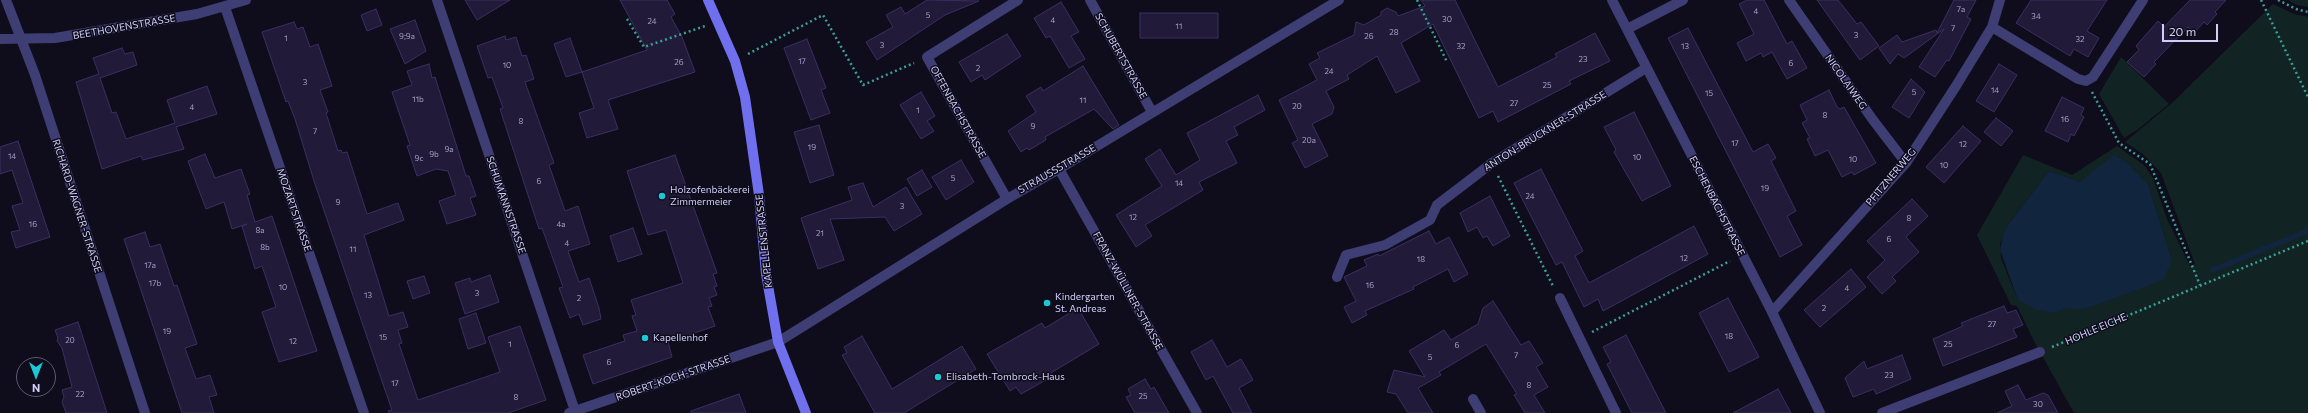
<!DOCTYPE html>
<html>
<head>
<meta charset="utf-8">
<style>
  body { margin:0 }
  #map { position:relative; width:2308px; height:413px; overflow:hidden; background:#0f0d1b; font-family:Commissioner,sans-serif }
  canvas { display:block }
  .north { position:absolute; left:16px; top:357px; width:40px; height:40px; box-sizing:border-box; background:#0f0d1b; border:1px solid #5d5a74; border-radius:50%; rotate:180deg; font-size:11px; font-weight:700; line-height:16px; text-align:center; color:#d1cdf9 }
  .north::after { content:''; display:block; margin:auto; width:14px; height:18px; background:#1ac9d8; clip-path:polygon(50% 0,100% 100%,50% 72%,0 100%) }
  .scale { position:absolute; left:2162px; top:24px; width:56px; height:18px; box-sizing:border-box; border:2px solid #d1cdf9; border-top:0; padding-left:5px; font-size:12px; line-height:14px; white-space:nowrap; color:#d1cdf9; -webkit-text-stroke:3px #0f0d1b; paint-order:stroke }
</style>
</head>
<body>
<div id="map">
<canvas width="2308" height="413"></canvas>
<div class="north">N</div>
<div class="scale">20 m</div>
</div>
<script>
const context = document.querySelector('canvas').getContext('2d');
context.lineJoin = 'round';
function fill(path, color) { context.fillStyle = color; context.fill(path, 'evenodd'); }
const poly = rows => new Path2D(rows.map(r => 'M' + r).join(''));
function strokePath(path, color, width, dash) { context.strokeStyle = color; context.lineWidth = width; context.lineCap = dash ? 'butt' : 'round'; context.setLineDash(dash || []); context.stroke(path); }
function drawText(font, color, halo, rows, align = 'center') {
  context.font = font + ' Commissioner,sans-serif'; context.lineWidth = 3; context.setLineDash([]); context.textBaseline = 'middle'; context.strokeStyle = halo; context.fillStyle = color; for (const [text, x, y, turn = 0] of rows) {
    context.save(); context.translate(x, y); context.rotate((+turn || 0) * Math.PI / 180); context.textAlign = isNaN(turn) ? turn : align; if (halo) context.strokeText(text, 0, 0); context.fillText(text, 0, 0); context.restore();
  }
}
const green = poly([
  [2288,0,2308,0,2308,7,2297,5],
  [2273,4,2294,14,2308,17,2308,413,2074,413,2034,341,2017,306,2011,305,1977,235,2023,155,2072,175,2117,146,2144,165,2153,178,2167,219,2190,266,2195,264,2161,173,2144,155,2125,142,2172,103],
  [2126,162,2148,184,2172,260,2086,309,2018,300,2001,258,2000,244,2008,225,2049,171,2080,182],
  [2121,57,2169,104,2137,130,2124,138,2099,94]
]);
const water = poly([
  [2114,155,2126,162,2148,184,2172,260,2163,280,2085,309,2064,308,2056,313,2038,310,2018,300,2000,250,2003,235,2008,225,2049,171,2080,182]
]);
const stream = poly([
  [2213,270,2308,231]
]);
const building = poly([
  [465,0,510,0,477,20,465,0],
  [620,0,667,0,675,14,671,17,682,37,695,72,608,100,618,129,587,138,579,113,594,108,582,72,647,50,620,0],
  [927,0,979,1,945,15,877,60,866,42,893,27,886,15,901,7,905,14,927,0],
  [1421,0,1455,0,1498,87,1557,57,1555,54,1595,33,1610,61,1569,81,1571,84,1498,122,1493,111,1479,118,1433,24,1401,43,1420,81,1396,93,1377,56,1347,75,1349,79,1326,91,1334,107,1332,114,1312,124,1328,156,1305,168,1292,143,1298,140,1279,100,1317,80,1309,64,1320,58,1317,53,1354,35,1356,22,1364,25,1381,15,1381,12,1387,8,1396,12,1398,16,1425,6,1421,0],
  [1747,0,1764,0,1787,44,1792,41,1807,68,1787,79,1772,52,1763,57,1761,53,1746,61,1737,43,1754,34,1739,4,1747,0],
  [1817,0,1838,0,1857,24,1861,22,1879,46,1860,60,1817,0],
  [1954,0,1976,0,1967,17,1971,19,1949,61,1947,60,1935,77,1919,67,1944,29,1904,58,1898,54,1890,64,1879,48,1897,35,1902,42,1936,30,1937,33,1954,0],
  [2031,0,2107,0,2087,31,2099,38,2088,57,2074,49,2070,56,2016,23,2031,0],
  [2190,0,2226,0,2215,12,2217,14,2207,25,2204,22,2194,33,2188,27,2154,62,2156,64,2144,77,2127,62,2139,50,2136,46,2158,21,2164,27,2190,0],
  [1061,2,1079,32,1071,36,1085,59,1069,68,1050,36,1046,38,1034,18,1061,2],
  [376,9,382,25,367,31,361,15,376,9],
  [1140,13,1218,13,1218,38,1140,38,1140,13],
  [415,20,426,51,405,64,390,29,415,20],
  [294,22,297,29,303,27,310,47,318,44,332,86,320,90,328,112,326,113,338,151,341,150,342,153,347,152,367,214,398,203,404,220,364,235,389,316,403,312,408,327,398,330,402,343,399,344,418,400,500,372,488,337,520,326,546,400,508,413,389,413,388,411,392,410,385,390,314,181,295,119,288,101,286,102,262,32,294,22],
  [1688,28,1753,152,1768,144,1776,158,1771,161,1796,211,1787,216,1802,245,1780,257,1668,38,1688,28],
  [1007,34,1021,56,985,80,982,75,971,82,959,62,1007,34],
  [505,36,506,40,516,37,522,56,526,55,534,79,525,82,554,163,549,165,565,211,578,206,590,244,568,251,579,282,589,278,599,308,601,319,583,325,579,314,570,318,559,288,563,287,542,228,539,229,500,109,503,108,492,77,488,78,477,46,505,36],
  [570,38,582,72,566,77,554,44,570,38],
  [807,39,826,88,821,90,830,113,811,120,784,48,807,39],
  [122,48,125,54,133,52,137,65,100,78,112,113,116,112,126,139,175,123,167,100,207,86,217,114,176,127,184,149,143,160,141,156,102,169,76,82,99,74,93,58,122,48],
  [429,64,432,78,435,77,466,176,469,176,476,196,470,198,476,215,447,224,439,201,456,195,448,171,436,169,417,176,407,146,410,145,392,92,412,85,407,71,429,64],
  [1999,64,2017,75,1994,112,1976,101,1999,64],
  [1083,66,1119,125,1113,129,1094,109,1045,137,1046,140,1029,150,1027,148,1021,152,1008,131,1036,112,1026,96,1041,87,1043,91,1083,66],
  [1911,79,1925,92,1909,118,1892,107,1911,79],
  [1829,90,1837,107,1840,109,1844,107,1876,163,1854,175,1852,172,1842,177,1828,150,1815,156,1807,139,1810,138,1802,123,1807,120,1800,105,1829,90],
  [921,92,935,116,927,121,934,131,921,139,900,105,921,92],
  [1258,95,1265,110,1234,127,1238,135,1226,141,1237,163,1199,182,1203,190,1145,225,1152,236,1136,247,1116,215,1162,186,1145,159,1160,149,1176,175,1200,160,1187,133,1258,95],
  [2062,97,2084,108,2081,115,2084,117,2074,136,2071,134,2068,142,2045,131,2062,97],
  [1634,112,1671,186,1642,201,1614,152,1616,150,1604,127,1634,112],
  [1996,118,2013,131,2001,146,1984,132,1996,118],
  [819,125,834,175,810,183,794,132,819,125],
  [1963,126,1981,141,1944,183,1926,167,1963,126],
  [18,141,50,237,16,248,11,232,20,230,12,206,23,203,12,170,0,174,0,147,18,141],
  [205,154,215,178,241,169,250,194,247,195,255,222,272,216,317,351,279,362,262,312,276,307,262,266,255,269,242,226,247,224,232,229,224,202,206,209,188,161,205,154],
  [675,155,717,273,713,274,717,286,714,287,717,295,709,298,712,306,708,307,715,326,668,342,672,357,593,384,583,355,625,341,623,335,637,331,632,316,636,315,631,300,683,283,666,230,648,235,627,171,675,155],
  [961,160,974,182,946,200,932,177,961,160],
  [1541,169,1583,251,1575,256,1589,283,1694,226,1708,254,1603,311,1598,299,1584,307,1562,262,1556,265,1514,183,1541,169],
  [922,170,932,187,917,196,907,179,922,170],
  [863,183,873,207,906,187,922,214,894,231,885,217,830,219,844,260,818,269,801,218,852,200,848,187,863,183],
  [1490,196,1510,236,1493,246,1487,236,1483,238,1477,227,1468,232,1460,213,1490,196],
  [1912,199,1928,216,1906,237,1919,252,1892,277,1896,281,1882,294,1867,277,1885,260,1867,241,1912,199],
  [633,228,642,254,618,262,610,236,633,228],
  [1429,231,1436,244,1449,237,1468,274,1454,282,1448,269,1413,287,1414,289,1365,311,1367,315,1352,323,1344,307,1356,301,1344,277,1367,266,1364,260,1378,254,1379,256,1429,231],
  [145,232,150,247,160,244,174,286,177,285,197,344,185,348,196,379,210,375,217,395,209,397,214,413,182,413,124,239,145,232],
  [1851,269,1866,287,1820,327,1804,310,1851,269],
  [490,275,499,302,465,314,455,283,470,278,471,282,490,275],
  [424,276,430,293,413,299,407,281,424,276],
  [1728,298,1759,357,1729,372,1699,313,1728,298],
  [1493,301,1521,345,1529,341,1543,363,1536,367,1548,387,1534,395,1545,413,1525,413,1514,395,1517,394,1486,344,1439,372,1441,375,1418,388,1433,413,1408,413,1396,394,1387,392,1394,370,1425,377,1409,351,1444,330,1451,340,1478,324,1483,308,1493,301],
  [2004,306,2007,313,2016,310,2023,325,2013,329,2017,337,1943,366,1933,339,1963,326,1961,323,2004,306],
  [1078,308,1099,344,1044,377,1046,380,1021,394,1016,387,1010,391,987,354,1042,323,1045,328,1078,308],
  [476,313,486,343,468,349,459,319,476,313],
  [78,322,91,363,107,413,66,413,62,402,64,397,62,390,72,387,62,348,57,341,58,338,55,330,78,322],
  [1626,335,1666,413,1632,413,1607,364,1611,362,1603,347,1626,335],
  [862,336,892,389,962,346,976,369,904,413,875,413,842,355,847,353,844,347,862,336],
  [1212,340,1227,367,1241,359,1253,380,1239,388,1252,413,1233,413,1213,376,1206,380,1191,352,1212,340],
  [1902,355,1911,379,1876,394,1874,389,1853,397,1845,378,1864,361,1867,369,1902,355],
  [1145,379,1151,389,1154,387,1169,413,1135,413,1126,397,1131,395,1128,389,1145,379],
  [2018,385,2026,400,2043,393,2048,395,2058,413,1997,413,2012,406,2005,391,2018,385],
  [1778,389,1791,413,1733,413,1778,389],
  [739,394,746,413,691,413,691,411,739,394]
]);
const path = poly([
  [1417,0,1447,62],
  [2261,0,2308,97],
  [2278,0,2296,9,2308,12],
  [627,19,644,47,705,26],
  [748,54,823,15,863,85,914,63],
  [2092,92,2119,143,2150,164,2200,285],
  [1498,176,1553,286],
  [1592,332,1730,261],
  [2052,347,2308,241]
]);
const lane = poly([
  [1337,277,1346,255,1385,245,1430,220,1437,205,1492,163],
  [1560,298,1616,413],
  [1882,413,2040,352]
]);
const street = poly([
  [6,0,35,75,145,413],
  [437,0,575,411],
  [1090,0,1152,112],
  [1612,0,1772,312,1820,413],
  [1789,0,1873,120,1906,163],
  [225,7,364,413],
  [1992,27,2078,79,2086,81,2093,77,2143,0],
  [1627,29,1683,0],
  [0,39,55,38,197,14,246,0],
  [1492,163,1646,68],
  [1059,169,1197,413],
  [1007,199,927,57,1018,0],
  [1772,312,1906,163,1956,86,1992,27,2000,0],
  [1473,399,1481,413],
  [569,413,778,342,1007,199,1059,169,1339,0]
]);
const secondary = poly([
  [708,0,735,61,745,97,759,195,766,274,778,342,806,413]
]);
const markers = [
  [662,196,4,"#1ac9d8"],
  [1047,303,4,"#1ac9d8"],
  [645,338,4,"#1ac9d8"],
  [938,377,4,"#1ac9d8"]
];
const numberNames = [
  ["7a",1961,9],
  ["4",1756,11],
  ["5",928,15],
  ["34",2036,16],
  ["30",1447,19],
  ["4",1053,20],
  ["24",652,21],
  ["11",1179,26],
  ["7",1953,28],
  ["28",1394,32],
  ["3",1856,35],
  ["9;9a",407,36],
  ["26",1369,36],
  ["1",286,38],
  ["32",2080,39],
  ["3",882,45],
  ["32",1461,46],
  ["13",1685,46],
  ["23",1583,59],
  ["17",802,61],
  ["26",679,62],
  ["6",1791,63],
  ["10",507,65],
  ["2",978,68],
  ["24",1329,71],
  ["3",305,82],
  ["25",1547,85],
  ["14",1995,90],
  ["5",1914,92],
  ["15",1709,93],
  ["11b",418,99],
  ["11",1083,100],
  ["27",1514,103],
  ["20",1297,106],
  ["4",192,107],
  ["1",918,110],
  ["8",1825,115],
  ["16",2065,119],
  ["8",521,121],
  ["9",1033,126],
  ["7",315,131],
  ["20a",1309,140],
  ["17",1735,143],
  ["12",1963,144],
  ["19",812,147],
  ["9a",449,149],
  ["9b",434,154],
  ["14",12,156],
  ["10",1637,157],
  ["9c",419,158],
  ["10",1853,159],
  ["10",1944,165],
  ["5",953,178],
  ["6",539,181],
  ["14",1179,183],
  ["19",1765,188],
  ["24",1530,196],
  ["9",338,202],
  ["3",902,206],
  ["12",1133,217],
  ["8",1909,218],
  ["16",33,224],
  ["4a",561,224],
  ["8a",260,230],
  ["21",820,233],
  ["6",1889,239],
  ["4",567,243],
  ["8b",265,247],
  ["11",353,249],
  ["12",1684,258],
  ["18",1421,259],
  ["17a",150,265],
  ["17b",155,283],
  ["16",1370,285],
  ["10",283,287],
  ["4",1847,288],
  ["3",477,293],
  ["13",368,295],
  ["2",579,298],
  ["2",1824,308],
  ["27",1992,324],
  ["19",167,331],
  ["18",1729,336],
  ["15",383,337],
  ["20",70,340],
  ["12",293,341],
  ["1",510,344],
  ["25",1948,344],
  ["6",1457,345],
  ["7",1516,355],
  ["5",1430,357],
  ["6",609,362],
  ["23",1889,375],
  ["17",395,383],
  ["8",1529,385],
  ["22",80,394],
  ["25",1143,396],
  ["8",516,397],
  ["30",2038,404]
];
const streetNames = [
  ["BEETHOVENSTRASSE",124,27,-10],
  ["SCHUBERTSTRASSE",1121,56,61],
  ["NICOLAIWEG",1846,82,55],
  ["OFFENBACHSTRASSE",958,112,61],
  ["ANTON-BRUCKNER-STRASSE",1545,131,-32],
  ["STRAUSSSTRASSE",1057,169,-30],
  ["PFITZNERWEG",1891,177,-50],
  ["SCHUMANNSTRASSE",506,205,71],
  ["RICHARD-WAGNER-STRASSE",77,206,72],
  ["ESCHENBACHSTRASSE",1717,206,63],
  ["MOZARTSTRASSE",294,210,71],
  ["KAPELLENSTRASSE",764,241,-96],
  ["FRANZ-WÜLLNER-STRASSE",1128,291,61],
  ["HOHLE EICHE",2096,329,-23],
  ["ROBERT-KOCH-STRASSE",673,378,-19]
];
const poiNames = [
  ["Holzofenbäckerei",670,190],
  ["Zimmermeier",670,202],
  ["Kindergarten",1055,297],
  ["St. Andreas",1055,309],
  ["Kapellenhof",653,338],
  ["Elisabeth-Tombrock-Haus",946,377]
];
fill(green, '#112423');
fill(water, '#12253e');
strokePath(stream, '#12253e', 5.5);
fill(building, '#211b39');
strokePath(building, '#393063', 1);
strokePath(path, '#3aa097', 2.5, [2, 3]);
strokePath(lane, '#3e3d74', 10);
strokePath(street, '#3e3d74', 10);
strokePath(secondary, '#706fee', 10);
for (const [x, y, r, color] of markers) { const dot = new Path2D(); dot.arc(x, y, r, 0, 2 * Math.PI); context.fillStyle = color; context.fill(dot); strokePath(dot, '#0f0d1b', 1.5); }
drawText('8px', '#a5a0c9', null, numberNames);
drawText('10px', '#d1cdf9', '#0f0d1b', streetNames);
drawText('10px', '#d1cdf9', '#0f0d1b', poiNames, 'left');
</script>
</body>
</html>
